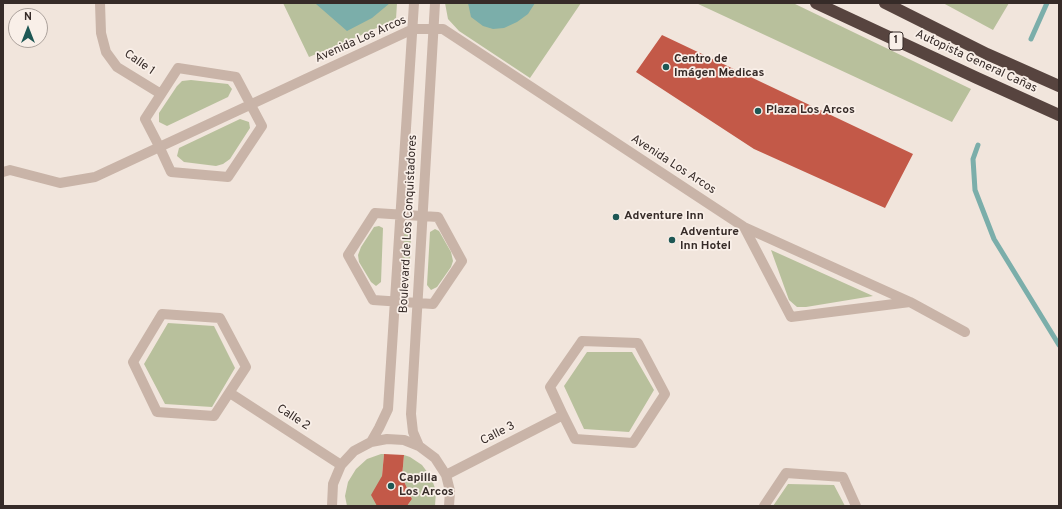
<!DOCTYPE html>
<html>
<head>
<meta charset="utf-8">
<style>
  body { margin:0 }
  #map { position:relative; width:1062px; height:509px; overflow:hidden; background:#f1e5dc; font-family:Overpass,sans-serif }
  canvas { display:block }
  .frame { position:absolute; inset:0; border:4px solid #362b28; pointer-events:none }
  .north { position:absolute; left:8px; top:8px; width:40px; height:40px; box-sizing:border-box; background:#f9efe8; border:1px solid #aba19b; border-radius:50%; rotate:0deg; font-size:11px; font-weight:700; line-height:16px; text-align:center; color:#362b28 }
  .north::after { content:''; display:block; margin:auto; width:14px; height:18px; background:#1e5754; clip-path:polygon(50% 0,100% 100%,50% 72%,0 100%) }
</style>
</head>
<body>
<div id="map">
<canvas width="1062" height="509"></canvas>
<div class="frame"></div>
<div class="north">N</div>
</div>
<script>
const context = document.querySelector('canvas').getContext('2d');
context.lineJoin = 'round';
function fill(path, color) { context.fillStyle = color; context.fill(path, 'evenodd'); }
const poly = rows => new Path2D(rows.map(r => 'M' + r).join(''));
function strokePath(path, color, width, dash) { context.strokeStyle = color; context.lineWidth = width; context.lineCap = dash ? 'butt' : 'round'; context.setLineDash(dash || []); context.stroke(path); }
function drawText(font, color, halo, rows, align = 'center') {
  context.font = font + ' Overpass,sans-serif'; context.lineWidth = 3.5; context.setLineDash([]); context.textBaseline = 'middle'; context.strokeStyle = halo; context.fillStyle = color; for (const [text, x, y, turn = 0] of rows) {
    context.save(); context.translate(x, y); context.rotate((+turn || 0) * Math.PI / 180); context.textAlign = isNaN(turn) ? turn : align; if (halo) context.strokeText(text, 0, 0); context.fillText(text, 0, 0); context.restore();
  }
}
const green = poly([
  [283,3,397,3,396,19,357,37,309,57],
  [445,3,581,3,530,78,459,31,448,19],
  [696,3,793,3,971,89,952,122],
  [943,3,1009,3,993,30],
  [191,80,228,84,232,89,228,97,167,126,159,122,159,113,177,86,182,81],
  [240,119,249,122,250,128,230,159,223,164,216,166,184,162,177,156,179,148],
  [379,226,383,228,381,282,376,286,371,282,359,262,358,255,361,247,374,227],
  [435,229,439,231,451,252,453,261,451,267,437,287,431,290,427,285,430,232],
  [406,231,411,238,409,286,402,290,397,284,399,236],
  [771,250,873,296,806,307,797,307,789,300],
  [168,323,214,326,235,368,212,407,165,404,144,364],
  [587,352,632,352,654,390,629,432,584,429,564,386],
  [381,454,384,454,382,476,377,506,347,506,345,496,348,482,356,469,367,459],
  [404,455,410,457,422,465,431,477,436,491,435,506,407,506,412,499,402,477],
  [788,484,834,485,845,506,773,506]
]);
const water = poly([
  [318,3,390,3,372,18,347,31,316,4],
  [468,3,535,3,528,14,517,22,504,28,493,29,483,26,471,17]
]);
const stream = poly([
  [1031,39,1047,3],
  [978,145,973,159,975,190,994,239,1059,345]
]);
const building = poly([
  [662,35,913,154,885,208,754,149,636,72],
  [384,454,404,455,402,477,412,499,407,506,377,506,371,495,382,476]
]);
const minor = poly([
  [100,3,101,33,106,52,117,67,161,94],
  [178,68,236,77,262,126,228,177,171,172,159,146,145,119,178,68],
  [3,172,10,170,60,183,95,177,413,29,443,29,744,227,910,302,965,332],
  [375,213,438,217,462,261,433,304,373,300,348,255,375,213],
  [744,227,791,317,910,302],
  [162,314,220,318,246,367,214,416,157,412,133,362,162,314],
  [582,341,638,343,665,394,633,443,575,439,563,415,550,387,582,341],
  [230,393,341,465],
  [371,442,379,428,388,409,414,3],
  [419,446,413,432,411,414,435,3],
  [446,475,563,415],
  [332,506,333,484,341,465,354,451,371,442,387,439,404,440,419,446,435,458,446,475,450,491,449,506],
  [764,506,786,473,843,477,856,506]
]);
const highway = poly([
  [816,3,977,78,1059,115],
  [885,3,987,54,1059,86]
]);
const markers = [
  [666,67,4,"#1e5754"],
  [758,111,4,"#1e5754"],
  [616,217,4,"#1e5754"],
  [672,240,4,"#1e5754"],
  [391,486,4,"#1e5754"]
];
const shields = [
  [896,41,14]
];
const shieldNames = [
  ["1",896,41]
];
const streetNames = [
  ["Avenida Los Arcos",361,40,-24],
  ["Autopista General Cañas",976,62,25],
  ["Calle 1",139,63,35],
  ["Avenida Los Arcos",673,165,33],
  ["Boulevard de Los Conquistadores",409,224,-87],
  ["Calle 2",293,418,33],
  ["Calle 3",498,434,-27]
];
const poiNames = [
  ["Centro de",674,60],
  ["Imágen Medicas",674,74],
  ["Plaza Los Arcos",766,111],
  ["Adventure Inn",624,217],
  ["Adventure",680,233],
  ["Inn Hotel",680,247],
  ["Capilla",399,479],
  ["Los Arcos",399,493]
];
fill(green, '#b8c09c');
fill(water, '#7baeaa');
strokePath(stream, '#7baeaa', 5);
fill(building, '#c35948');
strokePath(minor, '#c9b4a8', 10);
strokePath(highway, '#57443f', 12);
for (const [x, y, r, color] of markers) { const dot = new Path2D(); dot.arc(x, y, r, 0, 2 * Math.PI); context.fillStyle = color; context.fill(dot); strokePath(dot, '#f9efe8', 1.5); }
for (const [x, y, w] of shields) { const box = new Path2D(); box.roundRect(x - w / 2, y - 9, w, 18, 3); context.fillStyle = '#f9efe8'; context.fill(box); strokePath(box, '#362b28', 1); }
drawText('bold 11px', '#362b28', null, shieldNames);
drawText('12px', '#362b28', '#f9efe8', streetNames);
drawText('bold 12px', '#362b28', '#f9efe8', poiNames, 'left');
</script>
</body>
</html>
